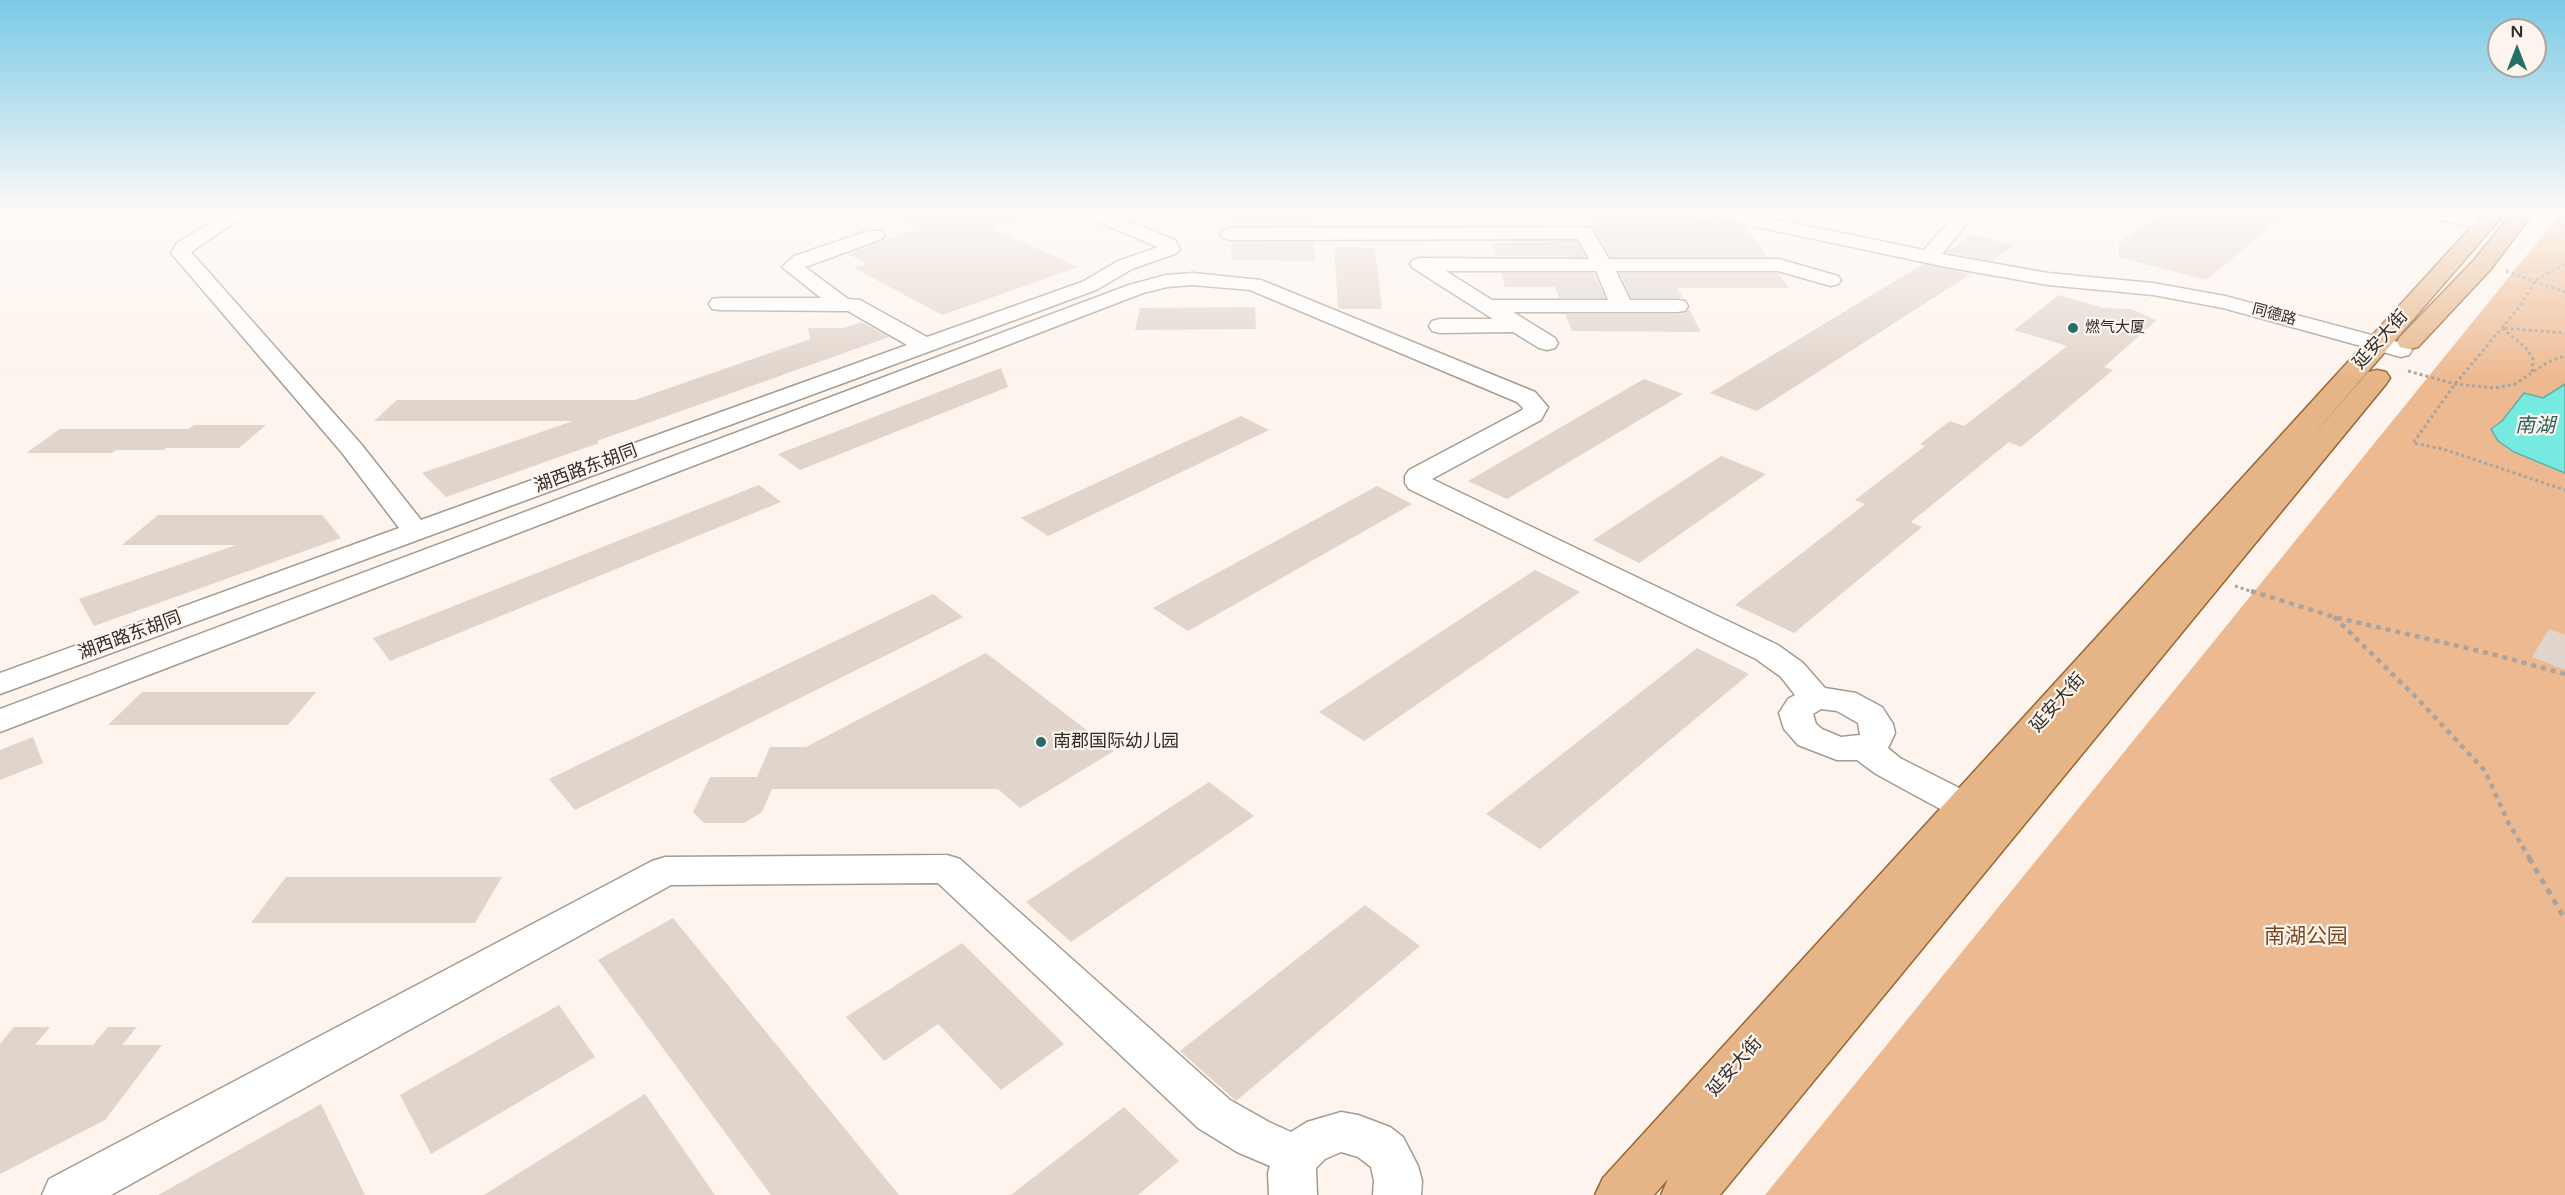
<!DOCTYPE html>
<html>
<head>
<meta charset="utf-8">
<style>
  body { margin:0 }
  #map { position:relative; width:2565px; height:1195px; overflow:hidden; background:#fdf4ed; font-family:"Varela Round",sans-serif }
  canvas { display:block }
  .north { position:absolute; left:2487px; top:18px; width:60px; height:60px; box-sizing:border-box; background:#fdf4ed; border:2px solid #aba49e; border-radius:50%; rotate:0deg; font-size:16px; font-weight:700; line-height:24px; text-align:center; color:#302c28 }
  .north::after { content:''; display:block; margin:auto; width:21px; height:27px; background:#256f69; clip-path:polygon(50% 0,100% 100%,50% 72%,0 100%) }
</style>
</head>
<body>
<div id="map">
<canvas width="2565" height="1195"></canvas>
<div class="north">N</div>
</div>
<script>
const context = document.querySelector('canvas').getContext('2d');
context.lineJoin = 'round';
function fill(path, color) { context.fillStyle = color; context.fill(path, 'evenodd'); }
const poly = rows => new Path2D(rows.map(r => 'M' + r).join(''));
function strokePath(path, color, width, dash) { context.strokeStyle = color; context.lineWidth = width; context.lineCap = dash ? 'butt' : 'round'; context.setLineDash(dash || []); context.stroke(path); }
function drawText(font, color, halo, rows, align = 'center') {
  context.font = font + ' "Varela Round","Noto Sans SC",sans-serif'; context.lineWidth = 4.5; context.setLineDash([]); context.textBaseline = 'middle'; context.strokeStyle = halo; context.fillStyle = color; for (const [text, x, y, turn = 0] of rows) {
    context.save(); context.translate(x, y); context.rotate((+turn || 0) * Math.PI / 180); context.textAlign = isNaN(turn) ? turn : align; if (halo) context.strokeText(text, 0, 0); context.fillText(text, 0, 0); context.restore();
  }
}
const green = poly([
  [2561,213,2565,213,2565,1195,1765,1195]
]);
const water = poly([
  [2565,384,2565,473,2514,452,2498,441,2491,429,2502,421,2524,393,2543,398,2565,384]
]);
const building = poly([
  [886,213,1025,213,1026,218,992,228,1078,267,942,315,854,268,867,264,848,254,918,228],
  [1234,213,1312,213,1313,226,1233,226],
  [1588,213,1679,213,1709,221,1710,215,1712,219,1746,227,1767,257,1610,257],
  [2162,213,2288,213,2206,280,2119,257,2119,243],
  [1972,235,2015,245,1991,261,1946,252],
  [1577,241,1585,257,1496,256,1492,242],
  [1232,242,1314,242,1315,261,1231,260],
  [1334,247,1375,248,1382,309,1338,309],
  [1923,264,1971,274,1757,411,1710,393],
  [1501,273,1594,273,1605,298,1559,298,1555,287,1505,287],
  [1620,273,1778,273,1789,288,1677,288,1683,298,1631,298],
  [2059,295,2104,308,2131,309,2157,320,2104,367,2113,370,2021,447,2009,442,1911,522,1922,527,1794,633,1735,605,1865,504,1855,500,1925,446,1920,444,1950,421,1964,426,2067,346,2014,330],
  [1255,307,1256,329,1135,330,1140,308],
  [1689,309,1701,332,1572,331,1565,314,1677,314,1685,313],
  [862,322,889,337,597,441,599,443,446,497,422,473,573,421,374,421,397,400,635,400,810,339,808,328,843,328],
  [1001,368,1008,387,800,470,778,454],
  [1644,379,1683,394,1507,499,1468,481],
  [1241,416,1269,430,1048,536,1021,518],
  [194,425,266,425,239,448,166,448,164,450,116,450,112,453,26,453,60,429,188,429],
  [1721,456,1766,474,1639,563,1593,540],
  [759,485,781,502,390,661,373,638],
  [1377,486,1412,504,1188,631,1153,608],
  [158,515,322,515,341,538,94,626,79,599,236,545,122,545],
  [1535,570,1580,592,1364,741,1319,712],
  [933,594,963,617,575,810,549,779],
  [2549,629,2565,635,2565,670,2532,657],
  [1697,648,1749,674,1540,849,1486,814],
  [986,653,1114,751,1020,808,998,789,772,789,762,812,744,823,704,823,693,812,710,777,757,777,770,747,806,747],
  [142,692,316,692,288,725,108,725],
  [33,737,43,763,0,780,0,750],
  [1209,782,1254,816,1071,942,1026,902],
  [286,877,502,877,475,923,251,923],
  [1365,905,1420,946,1236,1101,1180,1051],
  [673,918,899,1195,771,1195,598,960],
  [962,943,1064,1044,1001,1090,938,1024,884,1061,846,1017],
  [559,1005,595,1057,431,1154,400,1095],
  [14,1027,50,1027,35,1045,93,1045,108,1027,137,1027,122,1045,162,1045,105,1120,0,1174,0,1044],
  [645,1094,715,1195,484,1195],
  [321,1104,365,1195,158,1195],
  [1124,1107,1179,1161,1138,1195,1011,1195]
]);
const pathFar2 = poly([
  [2565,264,2535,280,2521,305,2455,384,2413,443,2443,449,2565,490],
  [2506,271,2565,292],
  [2408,371,2455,384,2495,388,2515,384,2548,362,2565,356],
  [2532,372,2533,359,2526,348,2502,328,2565,333],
  [2235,586,2256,593]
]);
const pathFar1 = poly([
  [2251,591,2334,617,2488,653,2565,674],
  [2334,617,2416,697,2485,771,2509,824,2530,859]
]);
const path = poly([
  [2529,858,2565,919]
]);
const minor = poly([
  [227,213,249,213,191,252,361,444,421,520,907,345,848,311,720,310,712,309,709,304,712,299,720,298,821,298,782,267,794,256,868,231,882,231,885,235,882,239,805,267,848,299,860,300,927,337,1082,282,1118,261,1158,247,1087,217,1085,213,1110,213,1175,240,1180,249,1177,253,1132,269,1096,290,0,694,0,673,399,528,343,454,171,253,177,243,227,213],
  [1711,213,1745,213,1924,250,1956,214,1965,213,1972,218,1942,254,2048,273,2153,283,2225,296,2409,345,2412,350,2409,355,2401,357,2223,308,2153,295,2048,285,1946,267,1720,219,1713,217,1711,213],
  [2426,213,2459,213,2492,220,2495,224,2492,228,2485,230,2428,217,2426,213],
  [1585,227,1592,229,1609,259,1779,259,1838,276,1841,280,1838,284,1831,286,1778,271,1616,271,1630,300,1677,300,1685,301,1688,306,1685,311,1677,312,1513,312,1555,338,1558,343,1555,348,1547,350,1539,348,1513,332,1440,333,1432,331,1429,326,1432,321,1440,319,1493,319,1413,268,1410,264,1413,260,1420,258,1589,259,1578,239,1230,240,1223,238,1220,234,1223,230,1230,228,1585,227],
  [1446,271,1596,271,1608,300,1492,300,1446,271],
  [1193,273,1261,280,1535,392,1548,407,1541,420,1432,479,1778,645,1803,663,1825,688,1856,693,1882,707,1893,724,1895,733,1888,748,1900,758,1979,798,1984,807,1979,816,1966,820,1953,816,1876,774,1857,760,1837,760,1798,745,1784,729,1779,713,1788,699,1795,695,1781,677,1756,659,1409,489,1405,483,1405,476,1409,470,1522,410,1523,408,1517,402,1250,290,1193,285,1167,287,1143,293,0,732,0,709,1129,285,1166,275,1193,273],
  [1821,709,1837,711,1858,723,1860,735,1841,737,1822,729,1816,724,1813,714,1821,709],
  [947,855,960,859,1230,1100,1269,1122,1291,1132,1307,1122,1341,1112,1358,1115,1390,1127,1403,1137,1418,1166,1422,1181,1421,1195,1373,1195,1374,1181,1371,1167,1358,1157,1341,1152,1325,1159,1316,1168,1317,1195,1269,1195,1268,1173,1270,1166,1237,1152,1198,1128,938,883,671,885,111,1195,42,1195,49,1179,652,861,665,857,947,855]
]);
const major = poly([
  [2484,213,2505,213,2300,450,2368,372,2377,370,2386,372,2390,378,2386,384,1720,1195,1661,1195,1668,1179,1654,1195,1595,1195,1603,1178,2484,213],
  [2512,213,2533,213,2490,270,2418,347,2409,349,2400,347,2397,342,2400,337,2474,260,2512,213]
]);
const markers = [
  [2073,328,6,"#256f69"],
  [1041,742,6,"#256f69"]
];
const farStreetnames = [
  ["同德路",2274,315,15]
];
const farPoinames = [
  ["燃气大厦",2085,328]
];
const streetNames = [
  ["延安大街",2381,340,-48],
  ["湖西路东胡同",586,469,-20],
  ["湖西路东胡同",130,636,-20],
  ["延安大街",2058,703,-48],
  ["延安大街",1735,1067,-48]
];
const poiNames = [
  ["南郡国际幼儿园",1053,742]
];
const waterNames = [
  ["南湖",2535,427]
];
const nearParknames = [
  ["南湖公园",2306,937]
];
fill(green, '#edb990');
fill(water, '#76eae0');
strokePath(water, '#61b1a9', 1.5);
fill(building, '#e0d4cb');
strokePath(minor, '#a59a91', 3);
strokePath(major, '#9a6532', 3);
strokePath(pathFar2, '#aaa39e', 3, [3, 3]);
strokePath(pathFar1, '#aaa39e', 4.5, [5, 5]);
strokePath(path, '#aaa39e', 5, [6, 6]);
fill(minor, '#fff');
fill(major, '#e5b587');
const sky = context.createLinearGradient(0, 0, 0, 380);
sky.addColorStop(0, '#7acae5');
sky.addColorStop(0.56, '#fefaf7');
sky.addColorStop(1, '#fefaf700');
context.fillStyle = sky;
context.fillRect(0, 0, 2565, 380);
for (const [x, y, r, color] of markers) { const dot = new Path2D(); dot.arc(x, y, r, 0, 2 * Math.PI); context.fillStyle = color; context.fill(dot); strokePath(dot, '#fdf4ed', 2); }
drawText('15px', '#302c28', '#fdf4ed', farStreetnames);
drawText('15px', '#302c28', '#fdf4ed', farPoinames, 'left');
drawText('18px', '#302c28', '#fdf4ed', streetNames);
drawText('18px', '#302c28', '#fdf4ed', poiNames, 'left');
drawText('italic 20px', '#2f615d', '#fdf4ed', waterNames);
drawText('21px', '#784b23', '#fdf4ed', nearParknames);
</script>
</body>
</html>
